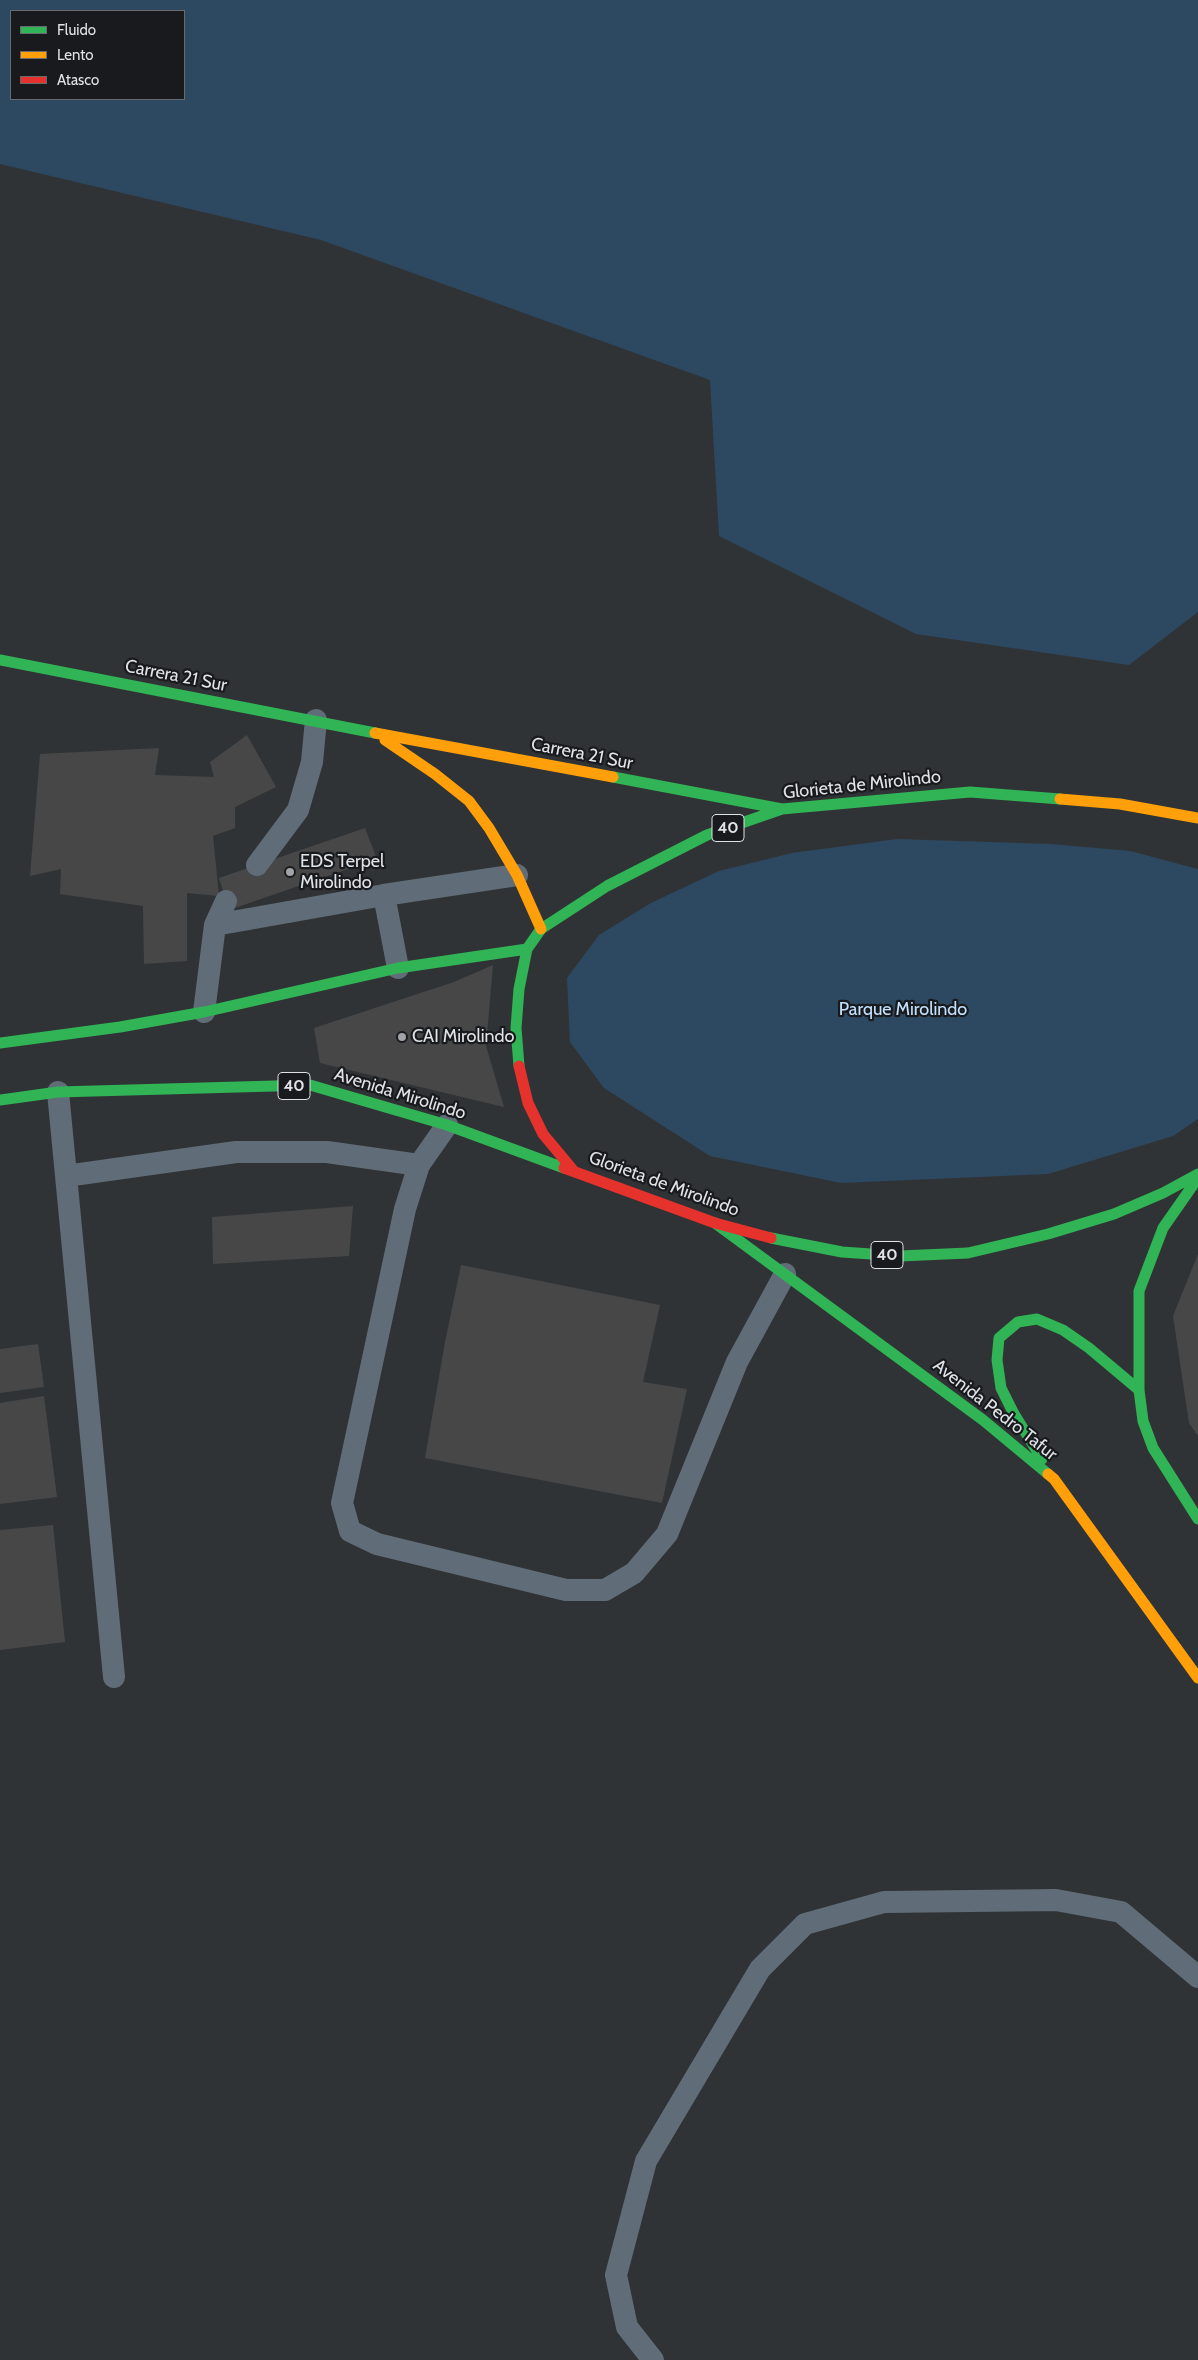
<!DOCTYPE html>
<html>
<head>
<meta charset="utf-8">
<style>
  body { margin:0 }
  #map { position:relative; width:1198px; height:2360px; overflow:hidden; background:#303335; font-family:Cabin,sans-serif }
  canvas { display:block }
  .legend { position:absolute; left:10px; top:10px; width:175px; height:90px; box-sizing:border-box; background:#181a1d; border:1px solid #686a6d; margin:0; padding:6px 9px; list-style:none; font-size:15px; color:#dfe2e6 }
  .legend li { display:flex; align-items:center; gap:10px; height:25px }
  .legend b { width:25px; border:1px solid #686a6d }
</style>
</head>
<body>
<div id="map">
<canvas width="1198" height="2360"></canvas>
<ul class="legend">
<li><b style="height:6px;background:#30b455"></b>Fluido</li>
<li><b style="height:6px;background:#ff9f0a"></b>Lento</li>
<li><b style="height:6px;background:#e5322d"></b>Atasco</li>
</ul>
</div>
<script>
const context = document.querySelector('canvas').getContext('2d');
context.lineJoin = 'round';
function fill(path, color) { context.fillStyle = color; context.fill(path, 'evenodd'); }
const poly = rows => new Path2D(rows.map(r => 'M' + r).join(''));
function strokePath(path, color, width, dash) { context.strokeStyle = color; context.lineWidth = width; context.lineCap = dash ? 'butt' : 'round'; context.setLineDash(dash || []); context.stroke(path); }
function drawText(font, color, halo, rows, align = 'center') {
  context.font = font + ' Cabin,sans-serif'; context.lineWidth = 4.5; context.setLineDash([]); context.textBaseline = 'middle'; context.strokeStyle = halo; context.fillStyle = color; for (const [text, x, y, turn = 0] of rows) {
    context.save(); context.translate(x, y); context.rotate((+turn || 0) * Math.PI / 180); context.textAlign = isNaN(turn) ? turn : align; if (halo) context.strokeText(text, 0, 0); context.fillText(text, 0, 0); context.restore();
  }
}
const green = poly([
  [0,0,1198,0,1198,612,1129,665,916,634,719,536,710,380,321,240,0,164],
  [184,11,184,99,11,99,11,11],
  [897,839,1051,844,1130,851,1198,869,1198,1119,1173,1136,1048,1174,841,1183,710,1156,604,1088,570,1042,567,978,599,935,651,903,719,871,792,853]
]);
const building = poly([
  [247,735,276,787,235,807,235,828,213,836,219,896,187,893,187,961,144,964,143,906,60,894,61,869,30,876,40,754,159,748,155,775,214,777,210,762],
  [365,828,377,859,229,910,219,878],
  [493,965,486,1046,504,1107,320,1063,314,1028,454,982],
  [353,1206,349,1256,213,1264,212,1217],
  [1198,1254,1198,1436,1189,1423,1173,1316],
  [461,1265,660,1305,643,1382,687,1389,662,1503,425,1458,445,1342],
  [38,1344,44,1387,0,1393,0,1349],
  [44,1396,57,1497,0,1504,0,1403],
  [53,1525,65,1642,0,1650,0,1530]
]);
const lane = poly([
  [257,865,298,810,312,762,316,720],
  [384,895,517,875],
  [215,925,384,895,398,968],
  [204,1012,215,925,226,901],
  [58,1092,114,1677],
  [447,1125,419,1165,405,1209,342,1503,350,1531,377,1544,566,1590,605,1590,634,1573,667,1534,737,1362,785,1274],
  [66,1176,236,1152,327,1152,419,1165],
  [653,2360,627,2327,616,2275,646,2161,760,1969,805,1924,884,1902,1056,1900,1121,1912,1198,1977]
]);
const fast = poly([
  [0,660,375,733],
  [613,777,782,809],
  [0,1043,120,1027,204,1012,398,968,527,949],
  [519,1066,516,1028,519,989,527,949,541,929,607,886,707,835,782,809,970,792,1060,799],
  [0,1100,58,1092,310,1085,447,1125,564,1168],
  [1198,1178,1163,1228,1139,1291,1139,1390,1143,1421,1153,1448,1198,1519],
  [715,1223,983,1420,1048,1474],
  [771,1238,842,1252,900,1256,968,1253,1048,1234,1114,1214,1163,1193,1198,1174],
  [1042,1459,1014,1414,1001,1388,997,1360,999,1338,1018,1322,1037,1319,1063,1330,1089,1348,1139,1390]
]);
const slow = poly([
  [375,733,613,777],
  [385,740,435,774,469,801,489,828,517,875,541,929],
  [1060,799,1120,804,1198,818],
  [1048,1474,1054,1479,1198,1678]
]);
const jam = poly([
  [519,1066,528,1103,543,1134,573,1170],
  [564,1168,715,1223,771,1238]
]);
const markers = [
  [290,872,5,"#a2a5a8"],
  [402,1037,5,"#a2a5a8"]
];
const shields = [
  [728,828,32],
  [294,1086,32],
  [887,1255,32]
];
const shieldNames = [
  ["40",728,828],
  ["40",294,1086],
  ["40",887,1255]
];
const streetNames = [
  ["Carrera 21 Sur",176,676,11],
  ["Carrera 21 Sur",582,754,11],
  ["Glorieta de Mirolindo",862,785,-6],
  ["Avenida Mirolindo",400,1094,17],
  ["Glorieta de Mirolindo",664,1184,20],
  ["Avenida Pedro Tafur",995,1410,38]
];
const poiNames = [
  ["EDS Terpel",300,862],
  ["Mirolindo",300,883],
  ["CAI Mirolindo",412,1037]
];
const parkNames = [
  ["Parque Mirolindo",903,1010]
];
fill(green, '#2d4961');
fill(building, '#474747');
strokePath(lane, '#606d78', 22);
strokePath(fast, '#30b455', 11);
strokePath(slow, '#ff9f0a', 11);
strokePath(jam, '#e5322d', 11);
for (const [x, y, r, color] of markers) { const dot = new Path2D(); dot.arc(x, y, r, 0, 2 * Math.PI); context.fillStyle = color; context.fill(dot); strokePath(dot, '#181a1d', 2); }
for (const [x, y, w] of shields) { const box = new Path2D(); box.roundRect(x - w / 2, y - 13.5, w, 27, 4); context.fillStyle = '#181a1d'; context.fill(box); strokePath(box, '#dfe2e6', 1); }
drawText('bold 16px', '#dfe2e6', null, shieldNames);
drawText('18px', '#dfe2e6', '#181a1d', streetNames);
drawText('18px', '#dfe2e6', '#181a1d', poiNames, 'left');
drawText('18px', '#c2e1fe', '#181a1d', parkNames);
</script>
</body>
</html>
